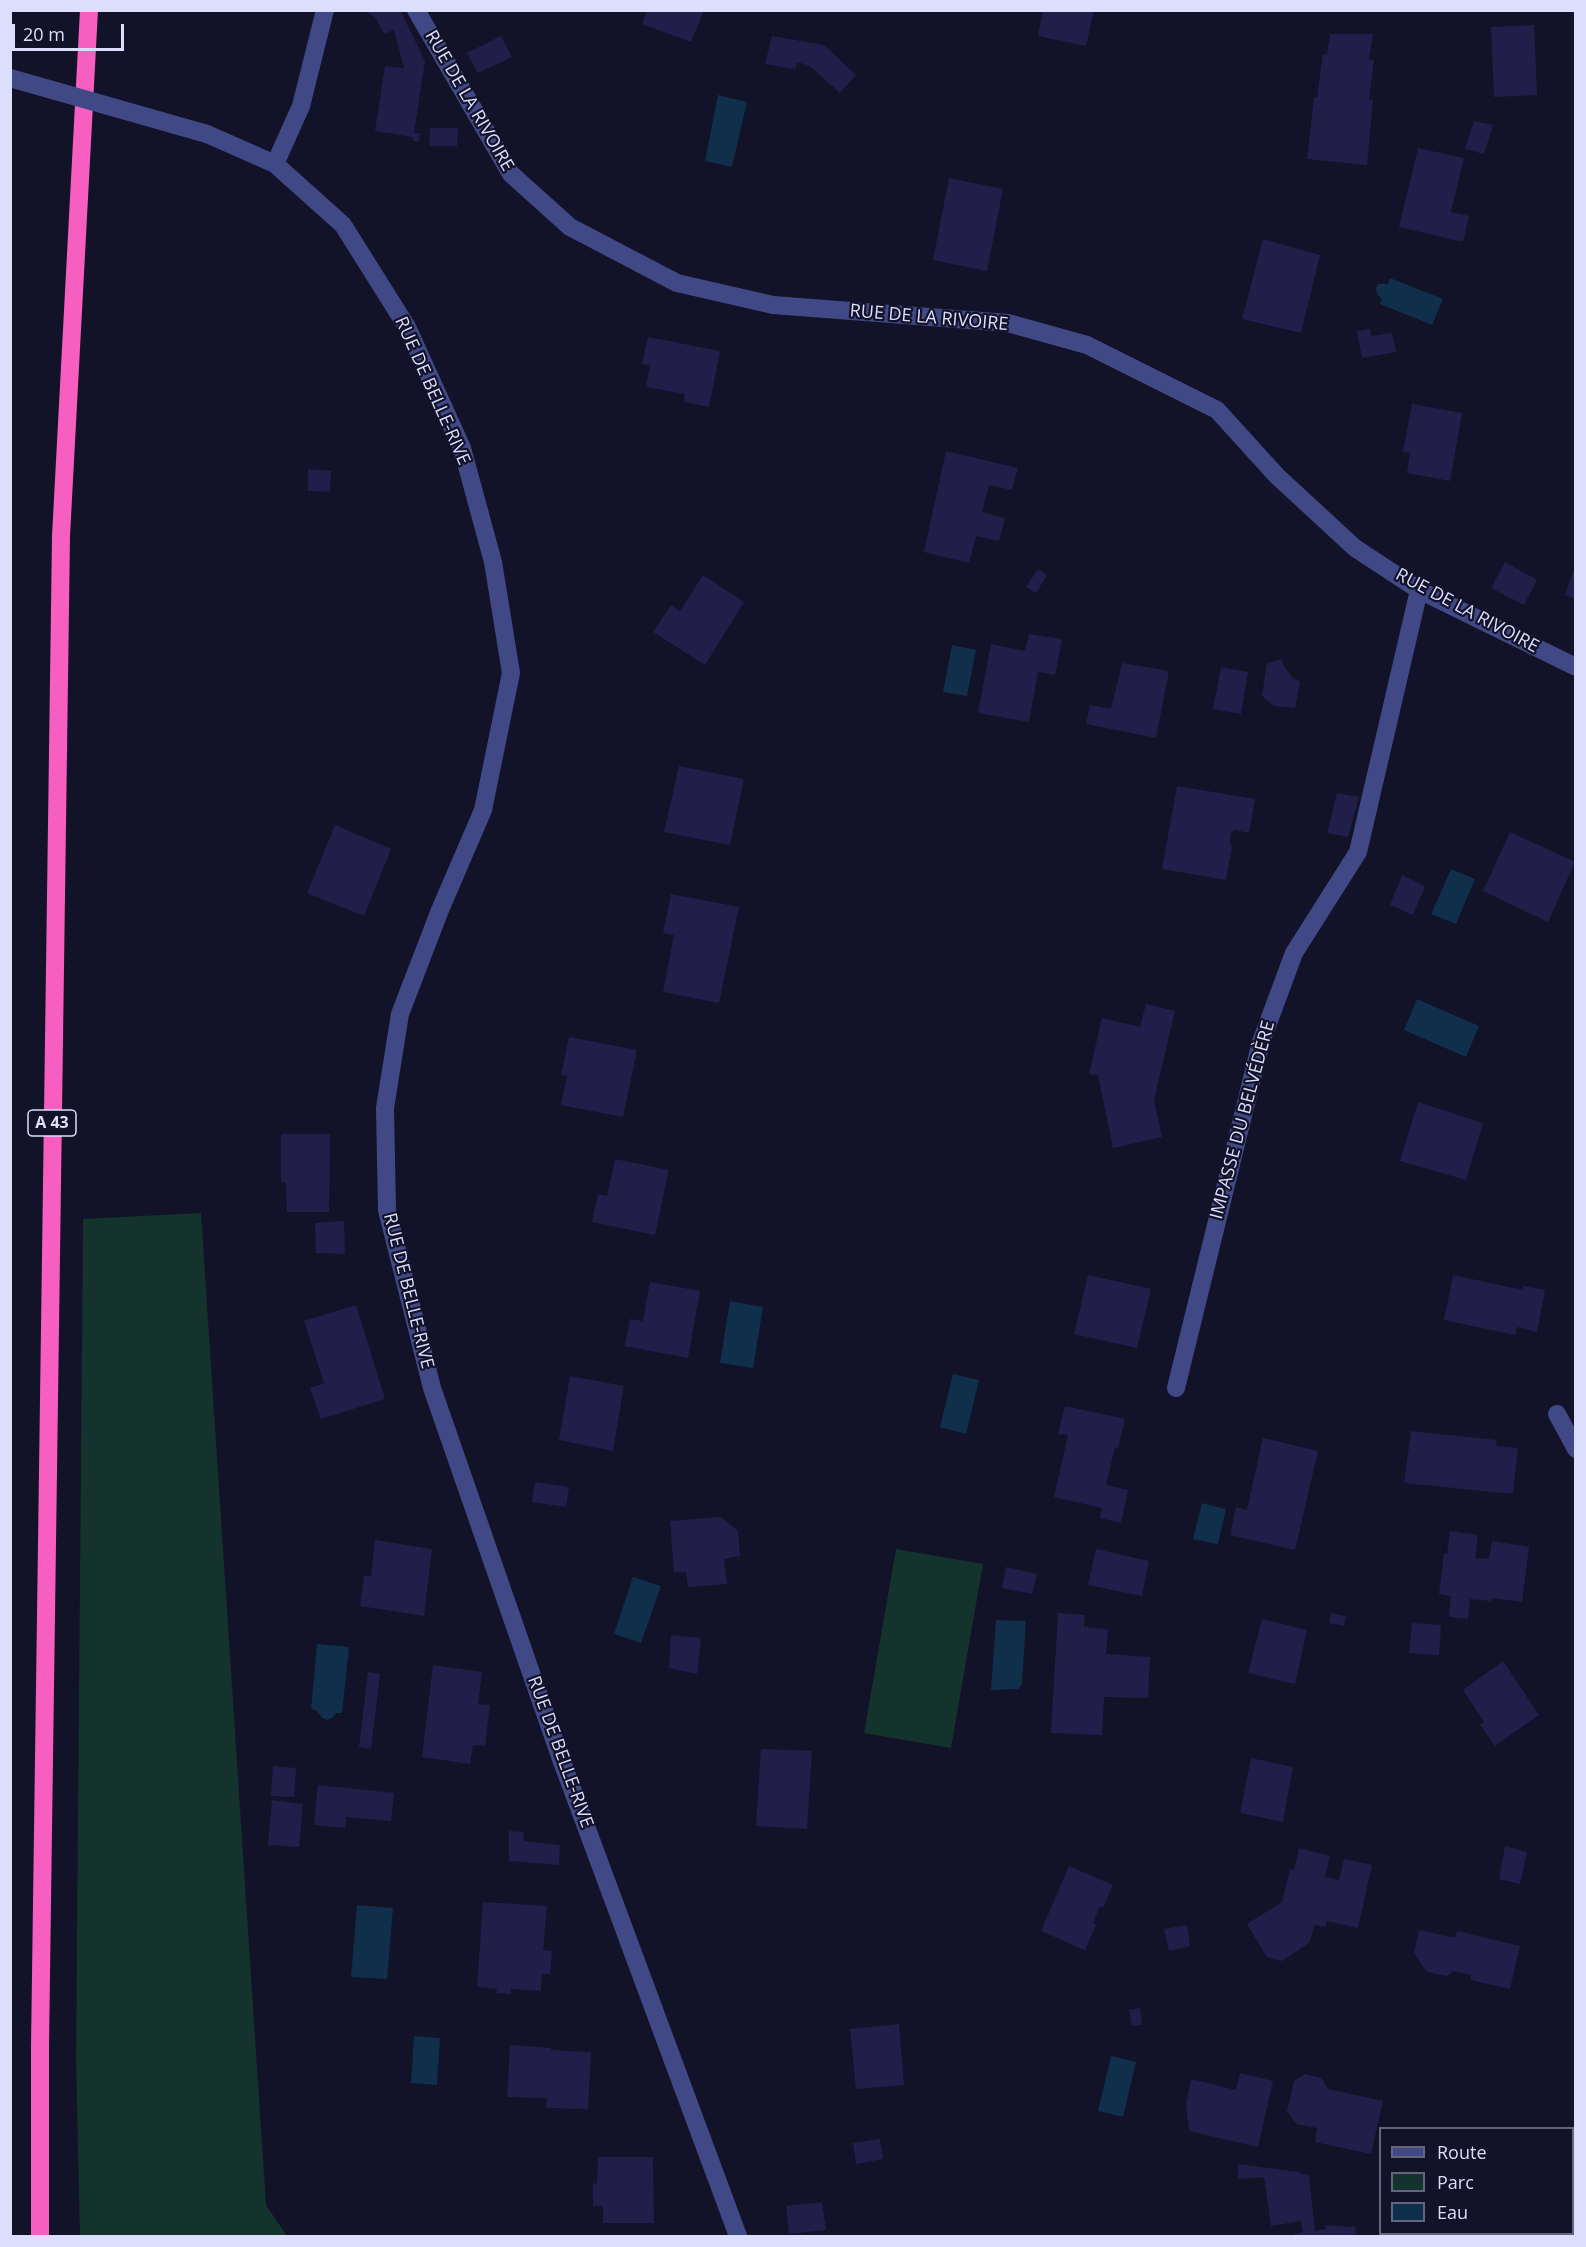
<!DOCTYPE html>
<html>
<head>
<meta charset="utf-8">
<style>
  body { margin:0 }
  #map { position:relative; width:1586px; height:2247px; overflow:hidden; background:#121229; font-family:"Open Sans",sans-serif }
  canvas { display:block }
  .frame { position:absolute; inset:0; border:12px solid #dcdefd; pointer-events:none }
  .legend { position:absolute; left:1379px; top:2127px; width:195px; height:108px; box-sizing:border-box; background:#121229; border:2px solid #63647e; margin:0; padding:8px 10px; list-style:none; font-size:18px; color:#dcdefd }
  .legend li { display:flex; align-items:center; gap:12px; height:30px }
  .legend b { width:30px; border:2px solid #63647e }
  .scale { position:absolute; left:12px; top:24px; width:112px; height:27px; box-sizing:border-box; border:3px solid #dcdefd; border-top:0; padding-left:8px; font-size:18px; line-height:21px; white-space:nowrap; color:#dcdefd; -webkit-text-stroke:4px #121229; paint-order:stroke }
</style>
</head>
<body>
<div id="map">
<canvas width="1586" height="2247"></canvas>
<div class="frame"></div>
<ul class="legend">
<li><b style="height:8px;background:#404985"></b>Route</li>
<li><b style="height:16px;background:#15332d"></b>Parc</li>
<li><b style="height:16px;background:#102f4a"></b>Eau</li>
</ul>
<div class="scale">20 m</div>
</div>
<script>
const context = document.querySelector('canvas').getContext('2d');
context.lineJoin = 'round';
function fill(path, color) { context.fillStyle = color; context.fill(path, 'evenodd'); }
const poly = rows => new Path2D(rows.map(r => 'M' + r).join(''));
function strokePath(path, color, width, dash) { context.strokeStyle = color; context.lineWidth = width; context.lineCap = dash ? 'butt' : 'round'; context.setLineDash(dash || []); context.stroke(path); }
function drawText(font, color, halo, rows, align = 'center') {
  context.font = font + ' "Open Sans",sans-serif'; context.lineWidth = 4.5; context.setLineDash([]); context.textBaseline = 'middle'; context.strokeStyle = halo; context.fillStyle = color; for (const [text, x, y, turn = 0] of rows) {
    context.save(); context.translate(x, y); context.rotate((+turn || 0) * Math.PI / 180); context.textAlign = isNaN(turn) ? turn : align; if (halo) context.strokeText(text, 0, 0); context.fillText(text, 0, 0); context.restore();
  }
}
const green = poly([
  [201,1213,266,2205,287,2236,80,2236,76,2059,83,1219],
  [896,1549,983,1564,951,1748,864,1733]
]);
const water = poly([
  [718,95,747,102,732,167,705,161],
  [1390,278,1443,299,1432,325,1380,304,1382,299,1377,294,1376,288,1378,284,1388,284],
  [952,645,976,650,967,696,943,692],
  [1451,869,1475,879,1456,924,1431,914],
  [1417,999,1479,1026,1466,1057,1404,1030],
  [730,1301,763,1307,753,1368,720,1363],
  [953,1374,979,1380,966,1434,940,1427],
  [1202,1503,1226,1509,1218,1544,1193,1539],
  [633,1577,661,1586,641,1643,614,1634],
  [996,1620,1026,1621,1022,1684,1018,1689,991,1690],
  [317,1644,349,1647,342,1713,336,1713,333,1717,327,1720,322,1718,316,1710,311,1709],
  [357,1905,393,1908,387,1979,351,1977],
  [414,2036,440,2038,437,2085,411,2083],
  [1111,2056,1136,2062,1123,2117,1098,2111]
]);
const building = poly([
  [369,10,400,10,425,61,414,133,420,133,419,141,413,141,413,137,375,131,385,66,404,68,394,30,384,34,375,17,369,14],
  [647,10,704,10,691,42,642,24],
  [1043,10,1094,10,1086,46,1038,36],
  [1534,25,1537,95,1494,97,1491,27],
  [1330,34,1373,34,1369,59,1374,60,1369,100,1373,100,1367,165,1307,159,1314,97,1317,97,1323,54,1327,55],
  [501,36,512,57,478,73,467,53],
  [772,36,824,45,856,75,840,93,810,66,797,62,795,69,765,64],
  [1474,121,1493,125,1484,154,1465,149],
  [430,128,458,128,457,146,429,146],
  [1418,148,1464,158,1451,212,1469,216,1463,242,1399,227],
  [949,178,1003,189,987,271,933,260],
  [1263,239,1320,255,1301,333,1242,319],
  [1370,329,1371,336,1392,333,1396,352,1362,358,1357,331],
  [648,337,720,351,709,407,684,402,685,394,646,387,650,365,642,364],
  [1412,404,1462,413,1450,481,1407,473,1410,453,1403,452],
  [946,451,1018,468,1012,490,989,485,982,512,1005,518,999,541,976,536,969,563,924,552],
  [308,469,331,471,330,492,308,491],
  [1505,562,1537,580,1524,605,1491,588],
  [1575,566,1575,599,1565,595],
  [1038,569,1047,575,1036,593,1026,587],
  [703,575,744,602,705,665,653,632,671,605,680,611],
  [1029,634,1062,639,1055,675,1038,672,1029,722,978,713,991,644,1025,651],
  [1282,659,1284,666,1292,677,1300,682,1295,708,1274,706,1262,696,1267,663],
  [1122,663,1169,671,1156,738,1086,724,1090,705,1111,709],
  [1221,667,1248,672,1241,714,1213,709],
  [679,766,744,779,730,845,664,832],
  [1177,786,1255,799,1249,833,1235,830,1231,833,1230,843,1232,847,1226,880,1162,869],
  [1337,793,1359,797,1348,837,1327,833],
  [335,825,391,849,364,916,307,893],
  [1510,832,1575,862,1548,922,1483,891],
  [1402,875,1425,886,1413,915,1390,905],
  [671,894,739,907,719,1003,663,992,674,935,663,933],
  [1146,1004,1175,1011,1154,1100,1162,1137,1113,1148,1098,1075,1089,1074,1102,1018,1140,1027],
  [569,1037,637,1050,623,1117,561,1105,567,1076,561,1075],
  [1418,1102,1483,1123,1466,1180,1400,1161],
  [281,1134,330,1134,329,1212,287,1212,286,1183,281,1182],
  [615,1159,669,1170,655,1235,592,1222,598,1194,607,1196],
  [344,1221,345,1254,316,1253,315,1223],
  [1088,1275,1151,1289,1137,1348,1074,1334],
  [1453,1275,1523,1290,1523,1286,1545,1290,1537,1332,1517,1327,1515,1335,1444,1320],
  [650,1282,700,1291,688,1358,625,1346,630,1319,643,1321],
  [356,1305,385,1399,321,1419,310,1388,324,1383,304,1321],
  [570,1376,624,1386,613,1451,559,1440],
  [1065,1406,1125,1419,1118,1449,1115,1447,1106,1485,1128,1490,1121,1523,1100,1518,1102,1508,1054,1497,1068,1435,1058,1434],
  [1411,1431,1496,1440,1497,1446,1518,1448,1513,1494,1404,1483],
  [1263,1438,1318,1451,1295,1550,1230,1535,1236,1507,1247,1510],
  [535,1482,569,1487,566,1507,532,1502],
  [721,1517,738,1531,740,1556,724,1559,727,1584,688,1587,686,1572,674,1572,670,1521],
  [1450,1531,1478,1535,1475,1558,1489,1559,1492,1541,1529,1547,1522,1602,1492,1598,1491,1601,1470,1599,1468,1619,1449,1617,1451,1596,1439,1594,1444,1553,1447,1554],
  [375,1540,432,1549,424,1616,360,1606,364,1576,371,1576],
  [1096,1549,1149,1561,1142,1596,1088,1585],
  [1006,1567,1037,1574,1032,1594,1002,1588],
  [1058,1613,1085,1615,1084,1627,1108,1629,1106,1654,1150,1657,1148,1698,1104,1697,1102,1735,1051,1733],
  [1331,1613,1346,1616,1344,1626,1329,1623],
  [1262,1619,1307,1630,1295,1684,1248,1673],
  [1412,1623,1441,1625,1439,1655,1409,1653],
  [671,1635,701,1638,697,1674,669,1668],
  [1503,1661,1539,1715,1495,1746,1480,1725,1484,1722,1463,1690],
  [433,1665,482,1672,478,1704,490,1705,485,1746,473,1745,470,1764,422,1757],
  [368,1672,380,1674,371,1749,359,1747],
  [761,1749,812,1751,807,1829,756,1826],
  [1251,1758,1293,1767,1283,1822,1240,1813],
  [273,1766,296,1768,294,1797,271,1796],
  [318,1785,394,1793,391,1821,346,1817,345,1828,314,1825],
  [272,1800,303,1804,299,1847,268,1845],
  [509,1831,523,1832,524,1841,560,1845,559,1865,509,1861],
  [1505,1846,1527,1852,1520,1884,1499,1879],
  [1299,1848,1330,1856,1325,1877,1339,1880,1344,1859,1372,1865,1358,1928,1327,1921,1325,1927,1314,1925,1310,1942,1282,1961,1267,1957,1247,1924,1282,1902,1290,1869,1294,1870],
  [1069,1866,1113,1885,1103,1908,1100,1906,1093,1923,1096,1925,1085,1950,1041,1931],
  [483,1902,547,1906,543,1950,552,1951,550,1974,542,1974,541,1991,511,1989,511,1994,496,1993,497,1989,477,1987],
  [1187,1925,1190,1946,1169,1951,1164,1929],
  [1419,1930,1455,1938,1457,1931,1520,1946,1510,1989,1471,1980,1471,1975,1454,1971,1447,1976,1427,1972,1414,1953],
  [1140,2008,1142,2025,1132,2026,1129,2010],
  [899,2024,904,2085,856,2089,850,2029],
  [510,2045,551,2048,551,2050,591,2052,588,2109,546,2108,547,2098,507,2097],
  [1240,2073,1273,2081,1258,2147,1189,2131,1186,2105,1191,2079,1236,2090],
  [1305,2074,1321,2078,1328,2089,1383,2101,1371,2154,1315,2142,1317,2128,1296,2124,1287,2111,1294,2081],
  [880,2139,883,2159,856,2164,853,2143],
  [598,2157,653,2157,654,2223,603,2223,603,2206,593,2206,593,2184,597,2183],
  [1238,2164,1300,2172,1300,2174,1309,2175,1315,2231,1326,2229,1325,2225,1355,2227,1356,2236,1295,2236,1294,2234,1303,2232,1301,2221,1271,2226,1264,2177,1238,2179],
  [822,2202,826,2230,789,2234,786,2206]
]);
const minor = poly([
  [416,10,511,174,570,227,677,283,773,305,1008,323,1087,345,1217,410,1277,476,1355,548,1419,590,1576,667],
  [207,134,275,164,343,225,407,327,462,448,493,562,511,673,483,810,440,910,400,1014,385,1108,387,1210,432,1388,561,1759,738,2236],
  [275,164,301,106,325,10],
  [1176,1388,1261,1042,1294,953,1358,852,1419,590],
  [1557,1414,1576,1449]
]);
const highway = poly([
  [40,2236,40,2046,61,536,89,10]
]);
const minorBridge = poly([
  [10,78,207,134]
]);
const shields = [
  [52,1123,48]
];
const shieldNames = [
  ["A 43",52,1123]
];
const streetNames = [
  ["RUE DE LA RIVOIRE",469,101,60],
  ["RUE DE LA RIVOIRE",929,318,5],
  ["RUE DE BELLE-RIVE",432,391,66],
  ["RUE DE LA RIVOIRE",1467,611,28],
  ["IMPASSE DU BELVÉDÈRE",1243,1120,-75],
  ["RUE DE BELLE-RIVE",408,1291,76],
  ["RUE DE BELLE-RIVE",560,1752,70]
];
fill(green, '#15332d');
fill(water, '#102f4a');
fill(building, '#211f49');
strokePath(minor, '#404985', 18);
strokePath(highway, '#f65ec0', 18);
strokePath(minorBridge, '#404985', 18);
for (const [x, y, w] of shields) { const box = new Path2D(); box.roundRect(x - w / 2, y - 13, w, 26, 4.5); context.fillStyle = '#121229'; context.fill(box); strokePath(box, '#dcdefd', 1.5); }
drawText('bold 16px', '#dcdefd', null, shieldNames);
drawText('18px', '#dcdefd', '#121229', streetNames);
</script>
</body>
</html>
